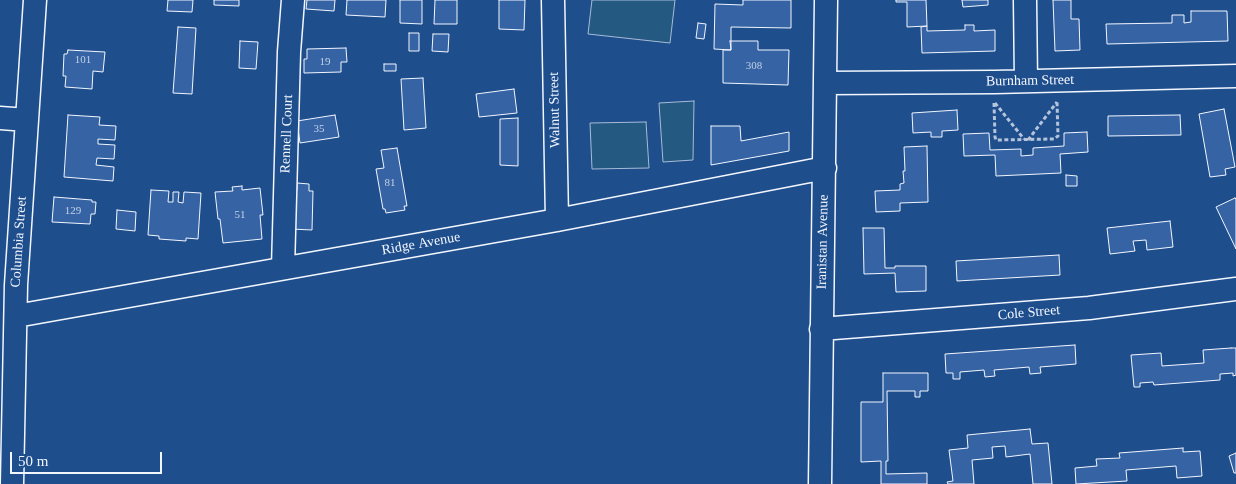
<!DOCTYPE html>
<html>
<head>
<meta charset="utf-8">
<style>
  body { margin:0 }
  #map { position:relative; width:1236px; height:484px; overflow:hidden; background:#1f4e8c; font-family:"Times New Roman",serif }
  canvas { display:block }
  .scale { position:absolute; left:10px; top:452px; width:152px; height:22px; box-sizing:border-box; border:2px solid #f2f6ff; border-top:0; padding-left:6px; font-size:15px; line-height:18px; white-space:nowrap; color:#f2f6ff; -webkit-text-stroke:4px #1f4e8c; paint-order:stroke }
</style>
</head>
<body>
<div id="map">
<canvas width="1236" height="484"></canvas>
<div class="scale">50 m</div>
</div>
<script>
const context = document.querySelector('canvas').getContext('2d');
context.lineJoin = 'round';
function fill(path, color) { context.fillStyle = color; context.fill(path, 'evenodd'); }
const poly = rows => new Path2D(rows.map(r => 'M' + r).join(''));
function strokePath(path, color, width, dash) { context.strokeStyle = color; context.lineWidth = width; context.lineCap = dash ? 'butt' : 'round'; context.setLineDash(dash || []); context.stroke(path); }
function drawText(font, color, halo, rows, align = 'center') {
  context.font = font + ' "Times New Roman",serif'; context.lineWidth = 4; context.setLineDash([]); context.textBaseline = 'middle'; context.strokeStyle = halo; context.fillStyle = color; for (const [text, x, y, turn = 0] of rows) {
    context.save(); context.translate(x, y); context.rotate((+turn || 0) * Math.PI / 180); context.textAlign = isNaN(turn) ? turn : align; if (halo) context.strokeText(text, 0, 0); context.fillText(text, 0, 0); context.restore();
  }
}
const green = poly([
  [592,0,675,0,670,43,588,34,592,0],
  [694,101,693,160,663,162,659,103,694,101],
  [646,122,649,168,592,169,590,123,646,122]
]);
const building = poly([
  [168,0,193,0,192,12,167,11,168,0],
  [214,0,239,0,239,6,214,5,214,0],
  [307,0,335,0,334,11,306,9,307,0],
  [347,0,386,0,385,17,346,15,347,0],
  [400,0,422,0,422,24,400,23,400,0],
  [435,0,457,0,457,24,434,24,435,0],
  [499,0,525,0,524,30,499,29,499,0],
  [743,0,791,0,791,28,731,27,731,50,714,49,715,4,743,5,743,0],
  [896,0,926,0,927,26,907,27,907,2,896,2,896,0],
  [962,0,988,0,988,5,963,7,962,0],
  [1053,0,1071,0,1071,19,1079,19,1080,50,1055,51,1053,0],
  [1191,11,1227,11,1228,41,1107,44,1106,24,1172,23,1172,15,1184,15,1184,23,1191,22,1191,11],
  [698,23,706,24,704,39,696,38,698,23],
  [965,25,974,25,974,31,995,30,995,51,922,53,921,27,927,26,927,31,965,30,965,25],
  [178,27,196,28,192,94,173,93,178,27],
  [409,33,419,33,419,51,409,51,409,33],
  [433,34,449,34,448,52,432,51,433,34],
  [240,41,258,42,256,69,239,68,240,41],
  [730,41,758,41,758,50,789,50,788,85,723,83,723,50,731,50,730,41],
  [346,48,347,62,341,62,341,72,304,73,304,59,307,59,307,49,346,48],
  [68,50,105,52,103,72,93,71,92,89,65,87,66,76,63,76,64,54,67,54,68,50],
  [384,64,396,64,396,71,384,71,384,64],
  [423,78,426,128,404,130,401,79,423,78],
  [514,89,517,113,479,117,476,94,514,89],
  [1224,109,1235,167,1225,169,1226,175,1210,177,1199,114,1224,109],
  [957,110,958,130,942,131,942,137,931,137,931,132,913,133,912,113,957,110],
  [68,115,100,117,99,125,116,126,115,140,98,139,98,144,115,145,114,159,97,158,96,165,114,167,113,181,64,177,68,115],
  [335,115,339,137,300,143,297,121,335,115],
  [1180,115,1181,135,1108,136,1108,116,1180,115],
  [518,118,518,166,500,165,500,119,518,118],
  [711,126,740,126,741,141,789,132,789,151,711,165,711,126],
  [1087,132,1088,152,1060,154,1061,173,996,176,995,155,964,156,963,134,989,133,990,150,1021,149,1021,156,1033,155,1033,148,1064,146,1064,133,1087,132],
  [927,146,928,202,900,203,900,211,876,212,875,191,900,190,900,184,904,183,903,171,905,171,904,147,927,146],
  [397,148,407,206,404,206,405,210,386,213,385,209,383,209,376,169,384,168,381,150,397,148],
  [1066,175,1077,176,1077,186,1066,186,1066,175],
  [297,183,309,184,309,191,313,191,312,230,291,229,293,190,297,190,297,183],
  [242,186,242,190,260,188,263,215,260,215,262,239,223,243,220,219,218,219,215,192,233,191,232,187,242,186],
  [151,190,169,191,168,202,173,202,173,192,179,192,178,202,183,203,184,192,201,193,198,239,186,238,186,241,159,239,159,236,148,235,151,190],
  [54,197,92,200,92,202,96,202,95,214,91,214,90,224,52,222,54,197],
  [1235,198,1236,199,1236,249,1216,207,1235,198],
  [117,210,136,212,135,231,116,229,117,210],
  [1170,221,1173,247,1147,250,1146,240,1133,241,1135,251,1110,254,1107,228,1170,221],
  [863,228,884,228,885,268,895,268,895,266,926,266,926,291,896,292,895,273,864,274,863,228],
  [1059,255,1060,275,957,281,956,261,1059,255],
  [1075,345,1076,364,1040,367,1041,373,1030,374,1029,367,994,370,995,376,985,377,984,370,960,372,960,379,953,379,953,373,946,373,945,354,1075,345],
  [1231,348,1236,348,1236,375,1233,376,1233,373,1220,374,1220,380,1154,385,1153,382,1140,383,1140,387,1134,387,1131,355,1161,353,1162,366,1204,363,1203,350,1231,348],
  [883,373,928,373,928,391,920,391,920,397,915,397,915,391,887,391,888,461,886,461,886,474,927,473,927,484,881,484,881,461,861,462,861,402,883,402,883,373],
  [1030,429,1032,444,1048,443,1052,484,1033,484,1030,454,1006,457,1005,446,992,447,993,458,972,460,974,484,948,484,947,482,953,481,949,450,968,448,967,435,1030,429],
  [1183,448,1183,452,1200,451,1202,476,1177,478,1176,466,1126,470,1127,481,1076,484,1075,468,1097,466,1096,459,1120,458,1119,453,1183,448],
  [1236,453,1236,473,1234,473,1229,456,1236,453]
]);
const path = poly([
  [994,103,995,137,996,140,1054,139,1058,136,1057,101],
  [995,103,1024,139],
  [1028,140,1057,102]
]);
const minor = poly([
  [553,0,557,220],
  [1025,0,1026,81],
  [825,83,995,82,1236,76],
  [0,118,27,120],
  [283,268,289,52,293,0],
  [16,316,557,220,825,168],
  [821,329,1089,308,1236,289],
  [12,484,16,285,35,0],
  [820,484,826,0]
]);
const numberNames = [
  ["101",83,60],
  ["19",325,62],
  ["308",754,66],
  ["35",319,129],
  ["81",390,183],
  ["129",73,211],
  ["51",240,215]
];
const streetNames = [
  ["Burnham Street",1030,81,-1],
  ["Walnut Street",555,110,-91],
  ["Rennell Court",287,134,-88],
  ["Columbia Street",19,242,-86],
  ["Iranistan Avenue",823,242,-89],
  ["Ridge Avenue",421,244,-10],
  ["Cole Street",1029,313,-5]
];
fill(green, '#245a82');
strokePath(green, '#a8bbd7', 1);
fill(building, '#3563a3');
strokePath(building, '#f2f6ff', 1);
strokePath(minor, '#f2f6ff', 25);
strokePath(path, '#b3c4dc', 3, [4, 2.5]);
strokePath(minor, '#1f4e8c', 22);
drawText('11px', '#c3d1e8', null, numberNames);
drawText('14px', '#f2f6ff', '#1f4e8c', streetNames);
</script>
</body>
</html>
